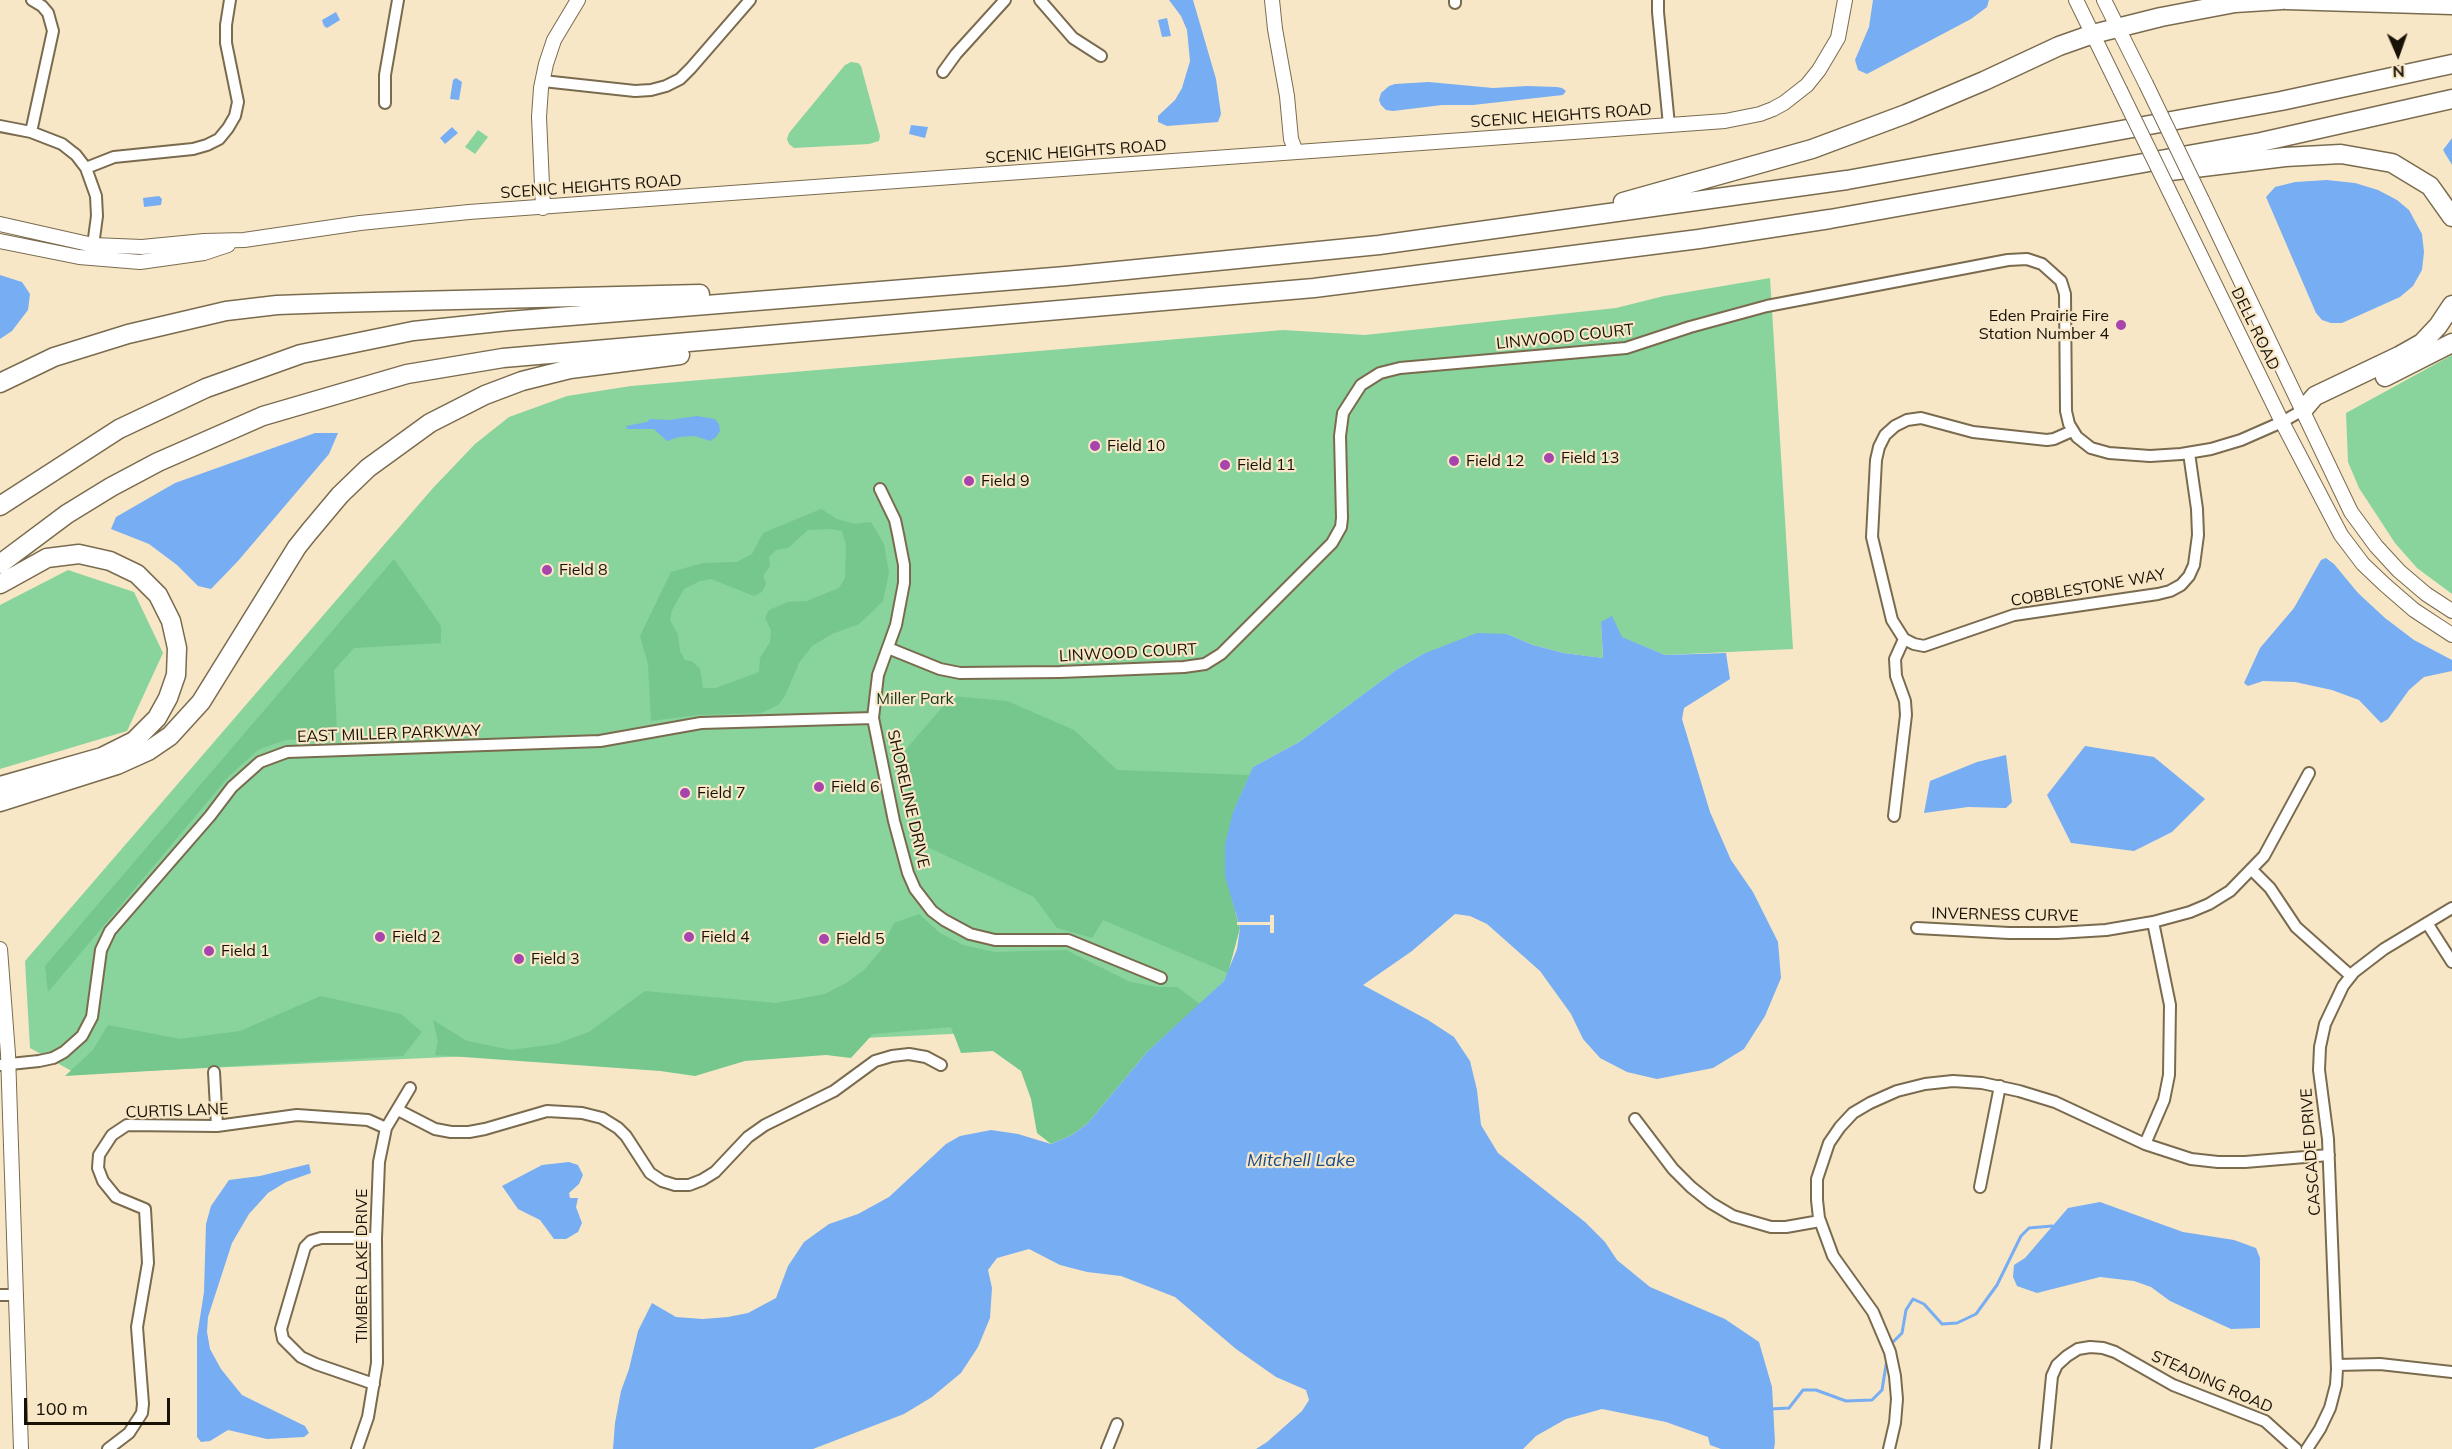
<!DOCTYPE html>
<html>
<head>
<meta charset="utf-8">
<style>
  body { margin:0 }
  #map { position:relative; width:2452px; height:1449px; overflow:hidden; background:#f8e7c7; font-family:Mulish,sans-serif }
  canvas { display:block }
  .north { position:absolute; left:2368px; top:24px; width:60px; height:60px; -webkit-text-stroke:4px #f8e7c7; paint-order:stroke; rotate:178deg; font-size:16px; font-weight:700; line-height:24px; text-align:center; color:#171106 }
  .north::after { content:''; display:block; margin:auto; width:21px; height:27px; background:#171106; clip-path:polygon(50% 0,100% 100%,50% 72%,0 100%) }
  .scale { position:absolute; left:24px; top:1398px; width:146px; height:27px; box-sizing:border-box; border:3px solid #171106; border-top:0; padding-left:8px; font-size:18px; line-height:21px; white-space:nowrap; color:#171106; -webkit-text-stroke:4px #f8e7c7; paint-order:stroke }
</style>
</head>
<body>
<div id="map">
<canvas width="2452" height="1449"></canvas>
<div class="north">N</div>
<div class="scale">100 m</div>
</div>
<script>
const context = document.querySelector('canvas').getContext('2d');
context.lineJoin = 'round';
function fill(path, color) { context.fillStyle = color; context.fill(path, 'evenodd'); }
const poly = rows => new Path2D(rows.map(r => 'M' + r).join(''));
function strokePath(path, color, width, dash) { context.strokeStyle = color; context.lineWidth = width; context.lineCap = dash ? 'butt' : 'round'; context.setLineDash(dash || []); context.stroke(path); }
function drawText(font, color, halo, rows, align = 'center') {
  context.font = font + ' Mulish,sans-serif'; context.lineWidth = 4.5; context.setLineDash([]); context.textBaseline = 'middle'; context.strokeStyle = halo; context.fillStyle = color; for (const [text, x, y, turn = 0] of rows) {
    context.save(); context.translate(x, y); context.rotate((+turn || 0) * Math.PI / 180); context.textAlign = isNaN(turn) ? turn : align; if (halo) context.strokeText(text, 0, 0); context.fillText(text, 0, 0); context.restore();
  }
}
const green = poly([
  [851,62,858,63,861,66,880,136,879,141,869,144,794,148,789,144,787,139,789,133,845,65],
  [478,130,488,137,475,154,465,147],
  [1770,278,1793,649,1665,655,1621,637,1601,622,1603,658,1564,653,1533,645,1507,634,1423,654,1396,670,1299,742,1253,767,1228,973,1224,981,1200,1004,1147,1025,77,1074,30,1048,25,961,433,488,475,444,509,417,567,396,631,386,1283,330,1365,335,1616,308,1664,296],
  [2452,355,2452,594,2417,568,2395,543,2359,488,2348,462,2346,413],
  [68,570,134,592,163,653,127,731,0,769,0,605]
]);
const forest = poly([
  [821,509,837,519,854,524,871,522,884,544,889,573,883,601,859,624,832,634,812,646,799,663,785,696,778,705,761,713,698,715,651,721,648,664,640,636,671,572,703,563,737,562,752,554,763,533],
  [831,529,842,531,846,545,845,578,839,588,807,601,788,602,769,610,765,618,771,630,770,642,760,658,759,672,716,688,703,688,700,669,693,662,685,660,680,651,678,635,670,620,672,610,684,589,700,581,711,579,754,596,762,592,766,584,763,576,770,566,769,557,776,550,788,548,808,530],
  [394,559,441,626,441,643,354,648,334,670,337,730,325,738,285,740,258,750,229,776,48,992,45,966],
  [952,696,1007,701,1074,730,1117,770,1249,775,1233,812,1231,898,1240,928,1228,973,1103,920,1092,938,1057,928,1034,897,921,844,901,755],
  [919,914,940,933,963,945,995,952,1066,950,1130,982,1158,987,1177,987,1200,1004,1147,1052,1088,1123,1072,1135,1051,1144,1037,1133,1031,1099,1021,1071,993,1051,961,1053,951,1027,873,1034,851,1058,826,1055,745,1061,695,1076,660,1071,435,1055,438,1042,433,1020,467,1041,511,1050,556,1044,589,1032,645,991,776,1003,825,994,848,982,865,969,881,950,894,923],
  [321,996,401,1014,422,1032,403,1056,65,1076,93,1050,108,1025,180,1039,240,1031]
]);
const water = poly([
  [1169,0,1193,0,1216,79,1221,114,1218,122,1167,126,1158,122,1158,116,1175,100,1182,88,1190,61,1187,30,1181,16],
  [1873,0,1989,0,1987,7,1971,19,1867,74,1858,70,1855,60,1869,27],
  [336,12,340,20,327,28,324,26,322,20],
  [1167,18,1171,36,1162,37,1158,20],
  [456,78,462,82,459,100,450,99,453,80],
  [1429,82,1493,88,1527,86,1557,87,1562,88,1566,91,1563,95,1473,105,1442,105,1393,111,1386,110,1381,105,1379,100,1381,93,1389,86,1395,84],
  [911,125,928,127,925,138,909,134],
  [452,127,458,133,445,144,440,138],
  [2452,138,2452,165,2443,150],
  [2327,180,2355,183,2378,190,2397,200,2409,210,2422,234,2424,252,2422,270,2413,286,2400,297,2342,323,2331,323,2322,320,2316,313,2266,197,2275,187,2295,182],
  [159,196,162,199,161,205,144,207,143,198],
  [0,275,22,282,30,294,28,310,12,331,0,339],
  [697,416,715,419,719,424,720,431,716,437,710,441,695,436,679,437,667,441,654,429,627,429,626,426,647,422,650,419,669,420],
  [315,433,338,433,329,454,238,561,211,589,198,586,177,565,149,544,111,529,116,517,175,483],
  [2326,558,2334,564,2358,593,2385,618,2414,640,2452,660,2452,671,2424,677,2409,690,2388,719,2381,723,2359,700,2332,690,2295,682,2263,681,2248,686,2244,683,2260,648,2294,608,2321,560],
  [1612,616,1622,637,1665,655,1726,653,1730,679,1684,708,1682,719,1710,812,1731,860,1753,892,1778,942,1781,978,1765,1016,1744,1049,1713,1068,1657,1079,1627,1072,1600,1058,1583,1039,1571,1014,1540,971,1487,924,1470,916,1455,914,1412,951,1363,985,1428,1020,1454,1037,1470,1061,1477,1090,1481,1125,1498,1153,1585,1222,1605,1242,1617,1260,1650,1287,1725,1319,1759,1342,1772,1387,1775,1442,1774,1449,1721,1449,1710,1445,1708,1437,1666,1422,1602,1409,1566,1419,1536,1436,1523,1449,1256,1449,1267,1442,1302,1411,1309,1400,1306,1390,1276,1377,1236,1349,1175,1297,1121,1276,1087,1272,1060,1265,1029,1249,997,1258,988,1270,992,1288,990,1318,978,1347,961,1373,932,1397,904,1414,813,1449,613,1449,615,1423,621,1391,629,1369,638,1331,652,1303,676,1317,703,1319,728,1317,748,1313,776,1298,788,1266,804,1242,829,1224,858,1214,889,1197,946,1144,960,1136,991,1130,1018,1134,1051,1144,1072,1135,1088,1123,1147,1052,1224,981,1237,949,1240,928,1225,876,1225,844,1233,812,1253,767,1299,742,1396,670,1423,654,1477,633,1507,634,1533,645,1564,653,1603,658,1601,622],
  [2085,746,2154,757,2205,799,2172,832,2134,851,2071,843,2047,795],
  [2006,755,2012,802,2006,808,1968,807,1924,813,1930,781,1977,762],
  [569,1162,578,1165,583,1175,579,1184,569,1193,570,1198,578,1198,576,1207,582,1223,578,1232,566,1239,554,1239,540,1220,518,1209,502,1186,542,1165],
  [309,1164,311,1173,286,1182,268,1193,249,1214,232,1243,208,1317,207,1332,210,1349,221,1369,242,1395,305,1426,309,1433,304,1437,267,1439,228,1430,210,1441,201,1442,197,1437,197,1337,204,1292,206,1224,211,1206,229,1180,260,1176],
  [2100,1202,2183,1232,2234,1240,2256,1248,2260,1258,2260,1328,2231,1329,2170,1301,2151,1287,2134,1281,2100,1277,2037,1293,2017,1286,2013,1277,2014,1265,2025,1258,2068,1208]
]);
const pier = poly([
  [1270,915,1274,915,1274,933,1270,933,1270,925,1237,925,1237,922,1270,922]
]);
const stream = poly([
  [1891,1344,1902,1333,1906,1310,1913,1299,1924,1304,1942,1324,1957,1323,1976,1314,1997,1285,2021,1236,2029,1228,2052,1226],
  [1770,1409,1789,1408,1803,1390,1816,1390,1846,1401,1872,1400,1882,1390,1887,1359]
]);
const street = poly([
  [1040,0,1073,38,1101,56],
  [1455,0,1455,3],
  [1658,0,1658,12,1669,125],
  [943,72,956,54,1005,0],
  [543,81,635,91,651,90,666,86,680,79,691,68,750,0],
  [385,103,385,75,398,0],
  [0,126,31,132,62,144,76,155,86,168,96,196,97,216,92,253],
  [31,132,53,31,48,13,42,6,32,0],
  [86,168,114,157,193,149,207,145,219,139,228,128,235,116,238,102,226,43,226,25,230,0],
  [2072,431,2054,439,2047,440,1973,432,1921,418,1907,420,1895,426,1885,435,1879,447,1876,460,1872,537,1892,620,1904,639,1914,644,1924,646,2014,615,2158,594,2170,591,2181,585,2189,576,2194,565,2198,535,2197,509,2189,453],
  [880,489,895,520,898,534,904,565,904,583,896,625,878,675,873,718,894,821,908,873,915,889,932,911,944,920,970,934,995,940,1068,940,1161,978],
  [888,648,940,669,960,673,1060,672,1184,667,1205,664,1221,654,1332,543,1341,527,1342,518,1340,436,1343,413,1361,385,1380,373,1400,368,1626,348,1690,327,1767,306,2008,260,2027,259,2042,264,2061,281,2065,294,2066,411,2069,424,2077,437,2091,448,2109,453,2150,456,2181,454,2211,449,2241,440,2282,422,2303,410],
  [1894,816,1906,715,1905,701,1896,676,1895,659,1904,639],
  [2252,870,2270,888,2296,927,2351,976],
  [2427,923,2452,962],
  [1917,928,2009,933,2057,933,2106,930,2153,922,2190,912,2209,904,2230,891,2264,856,2309,773],
  [0,1065,39,1061,53,1058,64,1052,82,1036,92,1017,101,950,110,931,210,816,232,787,260,762,287,752,600,741,701,723,873,718],
  [214,1072,217,1126],
  [398,1110,435,1129,451,1132,469,1132,485,1129,547,1111,582,1113,602,1118,618,1128,626,1136,650,1173,662,1181,675,1185,689,1185,702,1180,715,1172,748,1137,765,1125,834,1091,875,1061,892,1056,909,1054,926,1057,941,1065],
  [1635,1119,1673,1169,1691,1187,1711,1203,1733,1216,1771,1227,1786,1227,1820,1221],
  [2145,1144,2164,1100,2169,1075,2170,1005,2153,922],
  [1980,1187,2000,1086],
  [0,1295,17,1295],
  [2337,1365,2380,1364,2452,1372],
  [374,1384,316,1364,301,1357,283,1339,281,1329,305,1247,311,1241,321,1238,376,1238],
  [108,1449,129,1433,142,1413,143,1404,137,1327,148,1263,145,1209,116,1197,103,1181,98,1168,99,1155,112,1135,127,1125,217,1126,297,1115,368,1120,386,1128],
  [357,1449,368,1417,377,1363,376,1238,379,1162,386,1128,410,1088],
  [1107,1449,1117,1424],
  [1889,1449,1895,1423,1897,1399,1895,1376,1890,1352,1873,1312,1833,1256,1819,1218,1817,1200,1817,1179,1829,1143,1840,1127,1853,1113,1870,1103,1897,1091,1925,1084,1953,1081,1982,1083,2019,1091,2055,1102,2145,1144,2191,1159,2218,1162,2245,1162,2329,1155],
  [2045,1449,2052,1376,2057,1365,2067,1356,2078,1349,2090,1347,2103,1348,2115,1352,2173,1385,2265,1421,2296,1449],
  [2307,1449,2320,1429,2330,1408,2336,1385,2337,1369,2328,1139,2319,1070,2320,1047,2325,1024,2343,986,2354,972,2384,949,2452,908]
]);
const secondary = poly([
  [1272,0,1275,29,1287,96,1291,139,1296,152],
  [2076,0,2120,90],
  [2104,0,2146,84],
  [2202,200,2351,512,2376,546,2399,571,2426,594,2452,611],
  [2177,207,2282,422,2341,535,2363,564,2384,584,2414,610,2452,635],
  [543,208,539,117,541,88,546,64,554,40,578,0],
  [0,224,93,245,142,247,204,241,244,240,360,223,469,212,1725,121,1760,114,1773,109,1784,103,1807,85,1819,70,1838,38,1845,0],
  [0,241,79,257,140,262,204,253,228,245],
  [0,949,8,1054,21,1449]
]);
const highway = poly([
  [2286,0,2452,5],
  [2170,171,2285,157,2341,154,2392,163,2430,186,2452,217],
  [1623,202,1812,149,1906,114,1984,81,2059,46,2093,34,2161,17,2235,3,2282,0],
  [2385,377,2452,343],
  [0,383,54,357,128,334,226,311,277,305,333,303,700,294],
  [2303,410,2315,396,2399,356,2422,343,2438,326,2452,305],
  [0,506,119,429,206,388,301,354,413,331,508,321,1066,276,1379,245,1847,180,2281,101,2452,64],
  [0,564,67,514,111,487,158,462,263,416,407,374,503,358,1314,288,1699,239,1830,219,2261,142,2452,99],
  [0,584,47,558,79,554,110,561,137,574,158,595,171,621,177,648,176,675,168,698,157,718,134,741,102,757,0,786],
  [0,802,117,765,148,751,170,736,201,702,297,547,309,532,340,495,368,468,430,423,485,395,522,381,570,369,680,355]
]);
const secondaryBridge = poly([
  [2146,84,2202,200],
  [2120,90,2177,207]
]);
const markers = [
  [2121,325,6,"#a745ac"],
  [1095,446,6,"#a745ac"],
  [1549,458,6,"#a745ac"],
  [1454,461,6,"#a745ac"],
  [1225,465,6,"#a745ac"],
  [969,481,6,"#a745ac"],
  [547,570,6,"#a745ac"],
  [819,787,6,"#a745ac"],
  [685,793,6,"#a745ac"],
  [380,937,6,"#a745ac"],
  [689,937,6,"#a745ac"],
  [824,939,6,"#a745ac"],
  [209,951,6,"#a745ac"],
  [519,959,6,"#a745ac"]
];
const streetNames = [
  ["SCENIC HEIGHTS ROAD",1561,116,-4],
  ["SCENIC HEIGHTS ROAD",1076,152,-4],
  ["SCENIC HEIGHTS ROAD",591,187,-4],
  ["DELL ROAD",2255,329,64],
  ["LINWOOD COURT",1565,337,-6],
  ["COBBLESTONE WAY",2088,588,-10],
  ["LINWOOD COURT",1128,653,-3],
  ["EAST MILLER PARKWAY",389,734,-2],
  ["SHORELINE DRIVE",908,799,77],
  ["INVERNESS CURVE",2005,915,1],
  ["CURTIS LANE",177,1111,-2],
  ["CASCADE DRIVE",2311,1152,-94],
  ["TIMBER LAKE DRIVE",362,1266,-90],
  ["STEADING ROAD",2212,1382,24]
];
const poiNames = [
  ["Eden Prairie Fire",2109,316,"right"],
  ["Station Number 4",2109,334,"right"],
  ["Field 10",1107,446],
  ["Field 13",1561,458],
  ["Field 12",1466,461],
  ["Field 11",1237,465],
  ["Field 9",981,481],
  ["Field 8",559,570],
  ["Field 6",831,787],
  ["Field 7",697,793],
  ["Field 2",392,937],
  ["Field 4",701,937],
  ["Field 5",836,939],
  ["Field 1",221,951],
  ["Field 3",531,959]
];
const parkNames = [
  ["Miller Park",915,699]
];
const waterNames = [
  ["Mitchell Lake",1301,1161]
];
fill(green, '#89d39d');
fill(forest, '#75c78d');
fill(water, '#77adf2');
fill(pier, '#f8e7c7');
strokePath(stream, '#77adf2', 3);
strokePath(street, '#7a6b4f', 14);
strokePath(secondary, '#7a6b4f', 16);
strokePath(highway, '#7a6b4f', 21);
strokePath(street, '#fff', 10);
strokePath(secondary, '#fff', 14);
strokePath(highway, '#fff', 18);
strokePath(secondaryBridge, '#7a6b4f', 16, []);
strokePath(secondaryBridge, '#fff', 14);
for (const [x, y, r, color] of markers) { const dot = new Path2D(); dot.arc(x, y, r, 0, 2 * Math.PI); context.fillStyle = color; context.fill(dot); strokePath(dot, '#f8e7c7', 2); }
drawText('16px', '#171106', '#f8e7c7', streetNames);
drawText('16px', '#171106', '#f8e7c7', poiNames, 'left');
drawText('16px', '#163922', '#f8e7c7', parkNames);
drawText('italic 18px', '#164b89', '#f8e7c7', waterNames);
</script>
</body>
</html>
